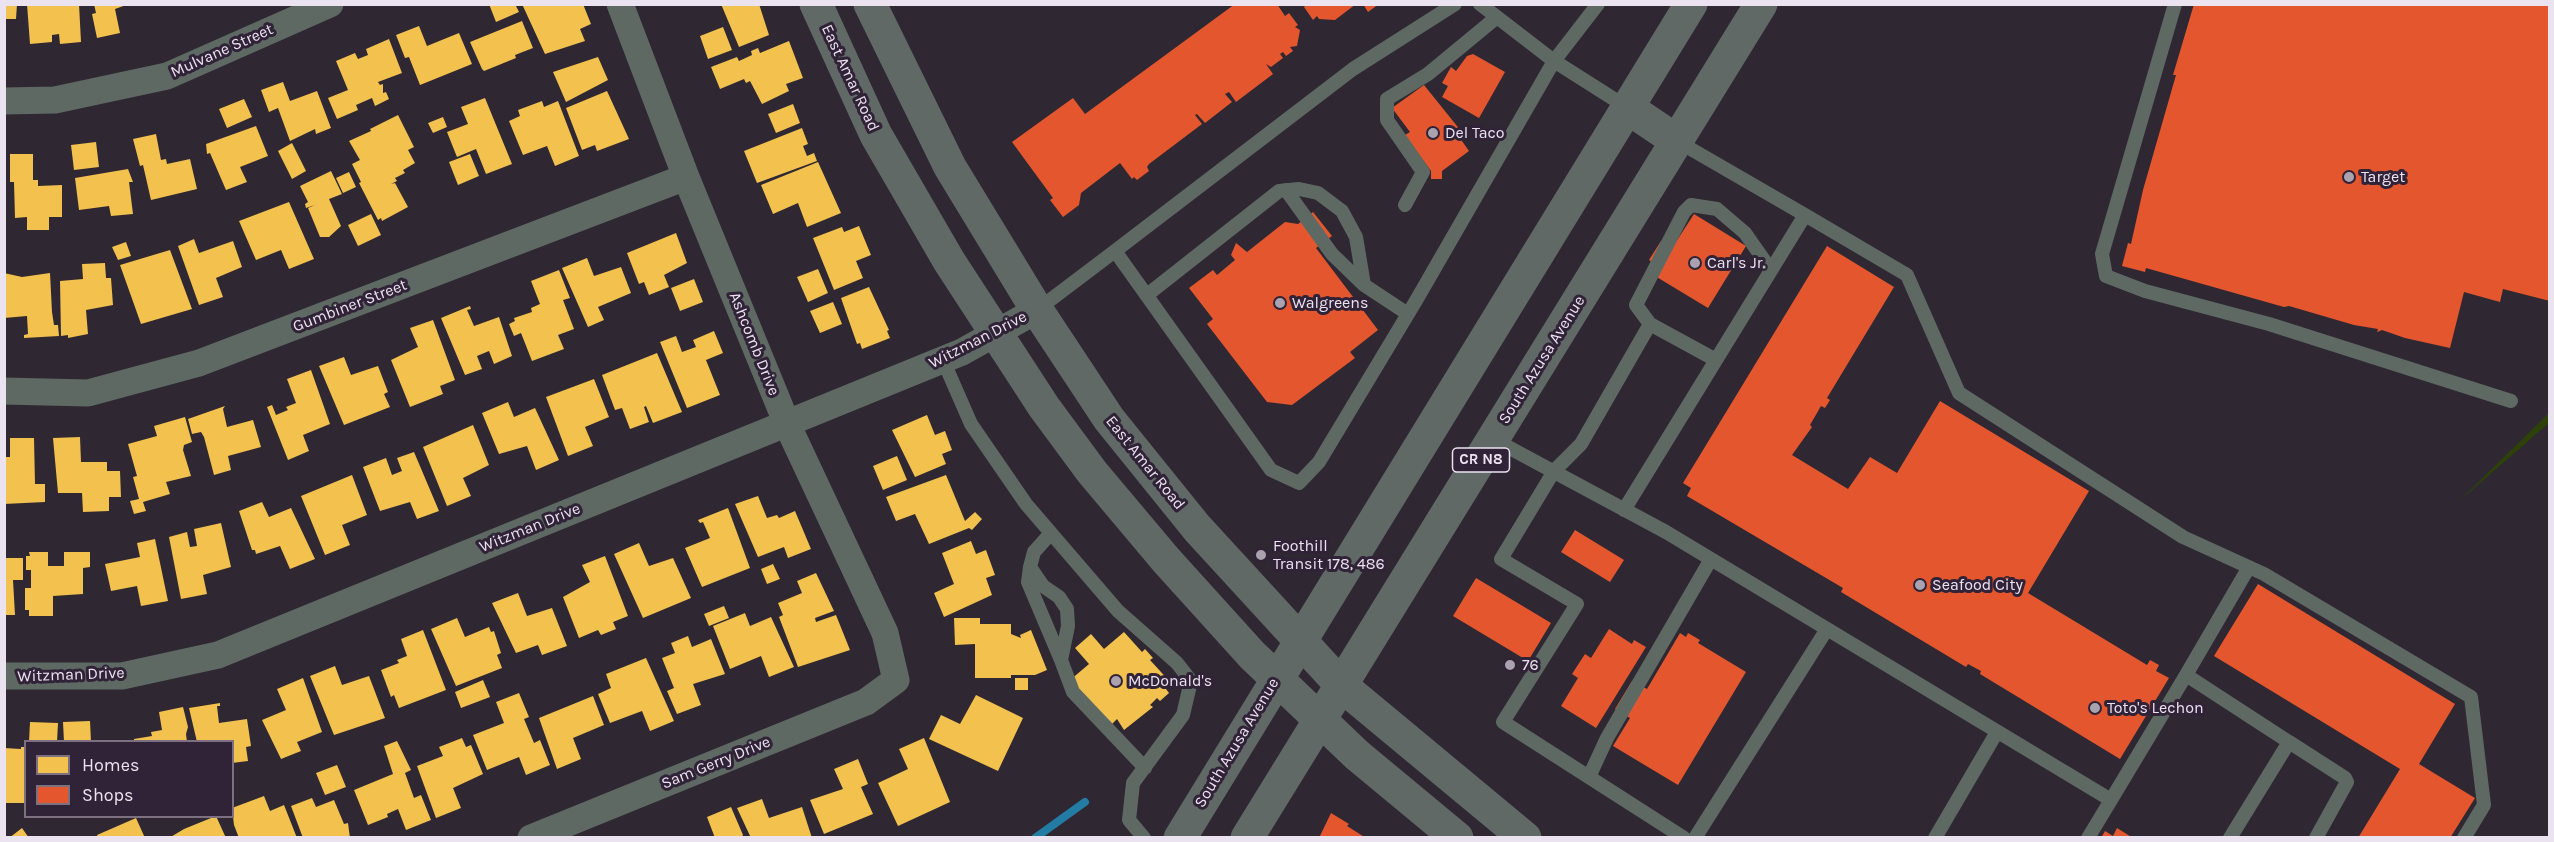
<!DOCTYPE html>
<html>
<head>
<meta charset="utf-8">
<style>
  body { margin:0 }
  #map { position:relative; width:2554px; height:842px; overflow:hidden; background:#2f2832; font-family:Karla,sans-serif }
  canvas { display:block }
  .frame { position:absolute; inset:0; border:6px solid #ece3f1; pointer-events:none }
  .legend { position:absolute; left:24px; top:740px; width:210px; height:78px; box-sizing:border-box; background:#312337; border:2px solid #7c7081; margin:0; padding:8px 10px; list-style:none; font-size:18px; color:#ece3f1 }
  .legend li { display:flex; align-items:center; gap:12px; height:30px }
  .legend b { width:30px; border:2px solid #7c7081 }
</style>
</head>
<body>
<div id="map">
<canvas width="2554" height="842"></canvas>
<div class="frame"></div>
<ul class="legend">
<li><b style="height:16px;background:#f2c14e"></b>Homes</li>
<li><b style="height:16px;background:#e4572e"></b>Shops</li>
</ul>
</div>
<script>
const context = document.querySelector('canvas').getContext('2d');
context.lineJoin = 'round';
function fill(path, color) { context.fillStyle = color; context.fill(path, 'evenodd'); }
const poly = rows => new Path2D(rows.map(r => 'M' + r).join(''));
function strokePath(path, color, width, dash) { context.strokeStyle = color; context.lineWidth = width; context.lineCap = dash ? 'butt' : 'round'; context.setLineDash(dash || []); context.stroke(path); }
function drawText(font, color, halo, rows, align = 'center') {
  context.font = font + ' Karla,sans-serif'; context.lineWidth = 6; context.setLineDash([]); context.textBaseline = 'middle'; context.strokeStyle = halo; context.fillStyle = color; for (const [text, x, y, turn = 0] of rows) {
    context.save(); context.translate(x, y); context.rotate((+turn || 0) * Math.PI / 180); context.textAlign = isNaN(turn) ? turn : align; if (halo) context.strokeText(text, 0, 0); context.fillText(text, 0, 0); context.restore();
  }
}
const green = poly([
  [2549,413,2549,423,2458,502]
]);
const homes = poly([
  [4,4,17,4,16,19,4,19],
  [27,4,79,4,81,42,60,44,59,34,52,35,52,42,30,44],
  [94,4,129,4,115,9,120,33,97,38,92,14,96,13],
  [489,4,515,4,519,12,496,22],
  [522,4,583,4,591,24,580,29,585,41,545,54],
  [721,4,759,4,769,35,739,47],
  [522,21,533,48,515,55,516,58,484,71,482,69,470,42],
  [419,26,427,46,459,33,472,64,420,85,409,57,405,58,396,35],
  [723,27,732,50,708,59,700,36],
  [389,39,402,73,378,82,380,85,383,84,383,93,386,92,389,99,375,106,372,98,356,105,358,110,337,119,328,98,348,90,336,61,355,53,358,59,368,55,366,49],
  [789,41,803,78,786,84,789,91,762,104,750,81,746,83,744,79,720,89,711,67,737,57,739,61,752,55,751,51,758,48,760,53],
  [598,57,608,80,566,102,553,72],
  [283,82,290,101,317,91,331,128,316,134,315,129,290,141,278,108,269,112,261,90],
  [607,91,629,139,597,151,595,145,582,150,566,108],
  [485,98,512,164,486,174,476,149,457,157,447,132,468,124,461,107],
  [244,99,252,117,227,128,219,109],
  [542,101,544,107,558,101,579,156,555,166,547,146,523,155,509,121,520,116,518,110],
  [793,104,800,123,776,133,768,114],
  [398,115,414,147,408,150,415,163,403,170,405,173,395,178,397,181,391,184,395,183,408,207,382,221,381,218,378,220,359,183,361,182,352,164,360,160,349,141,371,131,370,129],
  [443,117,447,127,433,133,428,123],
  [256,126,268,156,240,167,247,182,226,190,210,153,207,154,206,144],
  [802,128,808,144,803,146,807,156,814,153,817,161,757,183,744,151],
  [156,134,161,160,166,159,167,164,190,159,197,189,151,200,143,165,140,166,133,139],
  [96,142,99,167,74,170,71,145],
  [292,143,306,171,292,179,278,151],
  [10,154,33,154,33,180,38,180,38,186,62,185,62,217,49,217,49,230,27,230,27,217,15,218,14,182,10,182],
  [470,154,479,176,458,185,449,162],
  [818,162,841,213,807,227,798,203,773,214,761,185],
  [128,169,133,182,129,182,133,214,111,216,109,206,79,210,75,178],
  [331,171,342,194,329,199,341,226,329,237,320,237,308,208,315,205,306,208,305,204,308,202,300,186],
  [349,172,356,187,343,193,336,178],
  [289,202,314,259,289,269,281,250,256,260,239,221],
  [371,214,381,235,358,246,348,225],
  [859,226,871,255,856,261,863,278,834,290,813,238,842,227,844,232],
  [676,233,687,263,664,275,669,287,649,295,644,282,639,284,627,253],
  [194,239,199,253,233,241,242,267,216,278,223,297,199,305,178,246],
  [126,242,131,256,118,260,112,247],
  [170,250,192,309,141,324,120,265],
  [587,258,594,276,621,267,631,293,598,307,604,320,588,327,562,268],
  [105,263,106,278,111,278,113,305,86,310,88,334,68,338,68,335,61,336,60,281,83,279,82,264],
  [818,269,828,293,808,302,797,277],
  [559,270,570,298,563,300,574,329,558,335,564,349,532,361,521,333,514,336,509,324,515,321,514,318,532,312,531,308,540,304,531,281],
  [4,273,22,277,50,273,52,312,54,325,58,325,59,336,24,338,24,335,28,334,27,316,4,318],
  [694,279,703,302,680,311,671,288],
  [869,287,889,330,887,331,890,338,862,349,860,343,857,344,841,298],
  [833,302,842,324,820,333,810,311],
  [470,306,471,309,467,310,474,326,499,317,512,356,494,364,489,351,477,356,482,369,465,375,441,318],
  [433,320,455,380,440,386,443,394,410,407,391,360,418,347,410,328],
  [714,331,723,353,706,360,720,395,687,408,660,342,676,336,682,352,696,347,693,340],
  [657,353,682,412,653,423,646,406,644,407,649,422,630,429,622,408,615,410,602,375],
  [344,357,351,375,378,366,388,392,384,394,390,407,344,425,319,366],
  [311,370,330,424,303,435,309,451,288,460,267,407,272,405,276,415,288,410,286,407,296,403,287,379],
  [594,379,609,417,585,427,593,446,568,456,546,397],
  [508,402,514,417,535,408,559,460,536,470,527,446,499,454,482,413],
  [225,406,223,409,227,427,253,420,261,447,228,456,231,470,214,475,204,437,201,432,192,434,188,419],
  [927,415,935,435,945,431,952,450,942,454,946,464,915,477,892,430],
  [185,417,192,442,184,445,183,450,191,476,166,482,170,494,143,502,146,511,134,514,130,501,139,499,133,477,137,476,128,444,157,436,154,426],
  [473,425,489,465,463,478,471,496,447,506,423,447],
  [80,437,81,462,107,462,107,471,120,471,121,497,109,497,109,511,83,512,82,493,58,493,53,438],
  [10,438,34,438,35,484,45,484,45,502,4,504,4,457,10,457],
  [414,452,439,511,417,519,410,502,380,511,363,467,386,458,392,475,402,471,397,458],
  [897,456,907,480,883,490,873,466],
  [352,475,367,515,342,525,350,545,325,555,301,496],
  [946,475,965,521,975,512,982,519,972,530,969,528,929,544,915,514,896,521,886,497],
  [758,496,767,518,777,515,779,518,795,511,811,549,788,558,784,547,758,557,735,504],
  [262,502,269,517,291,508,315,559,290,569,280,546,256,554,255,550,252,550,239,511],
  [728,508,750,568,702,587,685,548,710,538,703,522,700,523,698,520],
  [221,523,231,567,203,575,207,594,181,599,169,537,187,532,190,547,197,546,194,529],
  [155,539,168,601,141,606,137,586,111,591,105,564,140,557,137,543],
  [971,541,976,554,986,550,995,575,986,578,992,595,944,617,934,593,954,584,942,553],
  [639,543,649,566,673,558,691,598,643,618,614,554],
  [29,552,48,552,48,566,64,566,64,552,90,552,90,567,83,568,83,594,53,596,53,616,29,616,29,610,25,610,25,588,31,588,31,570,26,570,26,556,30,556],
  [605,556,628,616,613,622,616,629,601,635,598,630,579,638,563,597,590,582,582,565],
  [4,558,23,558,23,580,13,580,15,615,4,615],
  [773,564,780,579,767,584,761,569],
  [816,573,834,611,815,618,816,622,836,615,850,650,798,667,779,617,783,615,778,603,802,593,797,581],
  [518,593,527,616,552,608,567,646,542,655,538,645,516,653,492,603],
  [724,606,729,618,709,626,704,614],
  [745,613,750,626,771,617,794,667,769,677,761,656,730,669,713,626],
  [457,618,465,637,489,627,491,632,494,631,501,653,497,655,502,668,456,686,431,629],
  [954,618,980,618,980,624,1011,624,1011,634,1021,638,1020,635,1031,630,1047,670,1035,675,1011,675,1011,678,975,678,975,644,955,645],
  [423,630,446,690,399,708,394,695,391,697,381,670,399,663,397,660,407,656,401,639],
  [1124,632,1142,652,1145,649,1153,658,1150,660,1172,684,1166,689,1169,693,1160,701,1157,698,1150,705,1153,707,1124,730,1117,719,1109,727,1069,681,1089,664,1075,648,1091,634,1104,649],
  [688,636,692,647,711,639,725,674,693,684,701,705,677,714,667,691,674,688,662,658,675,653,671,643],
  [646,658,674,721,650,731,642,711,610,723,598,694,611,688,606,674],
  [335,666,342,685,369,676,385,718,334,735,310,676],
  [303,678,322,732,297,742,301,751,281,759,262,720,286,710,277,689],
  [1015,678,1028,678,1028,690,1015,690],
  [483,680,490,697,461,708,455,692],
  [519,693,529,717,524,719,534,743,540,740,550,765,526,775,519,757,487,770,473,735,504,723,496,702],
  [976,695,1023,718,998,771,929,739,941,715,960,724],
  [593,696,604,725,573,738,581,759,557,769,539,718],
  [220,703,220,706,217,706,219,723,247,719,251,746,246,747,248,761,232,763,232,742,197,742,189,708],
  [183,707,188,727,186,734,187,742,134,742,134,739,152,736,151,732,162,730,159,712],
  [90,721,91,742,64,742,63,722],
  [30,722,58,723,57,742,29,742],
  [462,738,466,747,471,745,483,774,453,788,461,808,436,818,417,766,443,756,439,747],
  [924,738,950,802,898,826,878,783,908,769,899,749],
  [397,741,411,770,405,773,414,798,421,795,431,820,406,830,398,809,387,814,388,817,368,825,354,790,393,774,384,746],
  [21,747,26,747,26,803,6,803,4,748,21,749],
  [858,759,868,784,861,787,873,814,824,834,810,800,843,789,834,769],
  [337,765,346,787,325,795,316,773],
  [264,796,270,811,284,805,297,838,239,838,234,825,232,808],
  [312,798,316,807,334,800,344,824,348,823,350,838,303,838,291,806],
  [762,799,769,818,802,807,812,838,751,838,737,808],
  [731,807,743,835,741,838,715,838,707,817],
  [216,816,226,838,169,838,184,829],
  [136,818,145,838,98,838,97,835],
  [22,828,29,838,9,838]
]);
const shops = poly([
  [1235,4,1277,4,1285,16,1289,13,1298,25,1295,27,1300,30,1297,46,1290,47,1293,51,1286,56,1283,52,1280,54,1283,58,1271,67,1266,64,1273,74,1236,102,1229,92,1225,94,1232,102,1205,123,1197,114,1195,115,1202,124,1149,164,1147,167,1149,171,1137,180,1134,177,1132,179,1120,163,1081,193,1079,205,1063,217,1050,200,1053,198,1012,142,1073,98,1085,114],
  [1307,4,1356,4,1335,20,1319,19,1317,16,1313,20,1304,7],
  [1363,4,1379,4,1368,12],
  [2194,4,2550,4,2550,301,2503,289,2500,302,2464,292,2450,348,2405,338,2382,330,2377,332,2378,329,2354,325,2289,306,2284,307,2146,268,2145,272,2122,266,2128,243,2131,244,2143,190,2176,75,2173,75],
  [1473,54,1505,72,1479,118,1442,97,1448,86,1442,83,1451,67,1456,71,1467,56],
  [1424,85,1461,131,1457,134,1469,151,1442,171,1442,179,1431,179,1431,171,1405,135,1410,132,1392,108],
  [1313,212,1332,236,1316,248,1378,330,1350,352,1355,358,1292,405,1267,402,1207,324,1213,319,1189,288,1213,270,1217,275,1235,260,1231,255,1236,243,1247,252,1285,222,1298,224],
  [1694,214,1746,246,1708,308,1655,276,1661,267,1649,260,1661,241,1672,248],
  [1827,246,1894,287,1827,398,1830,400,1825,408,1821,406,1810,425,1812,427,1792,455,1848,489,1870,457,1897,473,1940,401,2089,491,2028,593,2147,665,2150,660,2159,665,2156,671,2169,678,2120,759,1980,674,1981,671,1968,664,1966,667,1841,592,1843,588,1687,496,1691,488,1683,483],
  [1575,530,1624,560,1610,582,1561,552],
  [1476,578,1551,623,1528,661,1453,616],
  [2258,584,2455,704,2419,764,2475,798,2450,838,2358,838,2400,769,2214,656],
  [1609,629,1632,644,1634,640,1646,647,1596,728,1561,706,1578,678,1572,674,1585,654,1591,658],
  [1680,633,1686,637,1688,633,1700,640,1698,643,1746,672,1678,785,1613,746,1630,718,1615,709,1632,681,1647,689],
  [1331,813,1349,824,1347,826,1366,838,1319,838],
  [2117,828,2133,838,2101,838,2105,831,2113,836]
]);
const stream = poly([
  [1035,838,1085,802]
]);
const lane = poly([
  [1598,4,1554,61,1628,108],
  [2175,4,2102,254,2106,276,2145,291,2269,324,2511,401],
  [1677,141,1805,215,1716,360,1650,324,1581,444,1554,471,1501,559,1577,604,1503,722,1684,838],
  [1286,190,1332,254,1364,285],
  [1405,205,1423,172,1387,120,1387,99,1428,74,1497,17],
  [1805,215,1907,275,1959,393,2183,537,2264,574,2471,697,2484,805,2464,838],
  [1115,251,1353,69,1455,4],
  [1147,295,1279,191,1299,189,1318,193,1342,211,1356,237,1364,285,1408,314],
  [1037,310,1115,251,1271,470,1299,483,1319,462,1417,299,1554,61,1480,4],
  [1650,324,1636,305,1684,212,1691,205,1717,209,1745,233,1771,270],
  [943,360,971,424,1026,504,1118,611,1177,663,1191,681,1183,715,1133,783,1129,820,1144,838],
  [1493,439,1666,532,2111,800,2088,838],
  [1624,510,1716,360],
  [1051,533,1034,552,1030,567,1043,586,1059,597,1067,609,1068,626,1061,660,1073,692,1145,768],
  [1030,567,1028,582,1061,660],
  [2186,675,2249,567],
  [2289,742,2345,778,2347,782,2316,838],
  [1589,777,1607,738,1711,559],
  [2111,800,2186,675,2289,742,2230,838],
  [1695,838,1827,629],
  [1935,838,1997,732]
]);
const street = poly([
  [4,101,55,100,167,76,330,4],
  [4,391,88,393,199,363,686,177],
  [4,676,122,676,218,655,962,352,1037,310],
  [531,838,866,702,896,680,885,633,787,424,686,177,620,4]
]);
const primary = poly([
  [816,4,876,135,949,261,1044,407,1092,472,1166,560,1252,655,1357,755,1457,838],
  [870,4,950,167,1037,310,1109,419,1197,528,1342,686,1525,838],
  [1628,108,1677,141],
  [1180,838,1691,4],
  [1247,838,1761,4]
]);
const markers = [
  [1433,133,6,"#aaa2ae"],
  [2349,177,6,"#aaa2ae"],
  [1695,263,6,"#aaa2ae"],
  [1280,303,6,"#aaa2ae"],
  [1261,555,6,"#aaa2ae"],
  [1920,585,6,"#aaa2ae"],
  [1510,665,6,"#aaa2ae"],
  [1116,681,6,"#aaa2ae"],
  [2095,708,6,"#aaa2ae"]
];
const shields = [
  [1481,460,57]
];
const shieldNames = [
  ["CR N8",1481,460]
];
const streetNames = [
  ["Mulvane Street",222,51,-24],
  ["East Amar Road",850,78,65],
  ["Gumbiner Street",350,306,-21],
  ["Witzman Drive",978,340,-27],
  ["Ashcomb Drive",754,344,68],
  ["South Azusa Avenue",1542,360,-58],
  ["East Amar Road",1145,463,51],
  ["Witzman Drive",530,528,-22],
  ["Witzman Drive",71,675,-2],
  ["South Azusa Avenue",1237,743,-59],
  ["Sam Gerry Drive",716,763,-22]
];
const poiNames = [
  ["Del Taco",1445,133],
  ["Target",2361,177],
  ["Carl's Jr.",1707,263],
  ["Walgreens",1292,303],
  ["Foothill",1273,546],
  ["Transit 178, 486",1273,564],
  ["Seafood City",1932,585],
  ["76",1522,665],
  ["McDonald's",1128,681],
  ["Toto's Lechon",2107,708]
];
fill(green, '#2c4208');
fill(homes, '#f2c14e');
fill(shops, '#e4572e');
strokePath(stream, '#237ca3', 8);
strokePath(lane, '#5f6964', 14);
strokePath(street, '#5f6964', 27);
strokePath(primary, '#616967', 33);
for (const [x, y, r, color] of markers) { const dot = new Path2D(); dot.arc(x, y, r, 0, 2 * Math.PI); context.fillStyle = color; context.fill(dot); strokePath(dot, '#312337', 2); }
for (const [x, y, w] of shields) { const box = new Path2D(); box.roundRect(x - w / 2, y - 12, w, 24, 4.5); context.fillStyle = '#312337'; context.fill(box); strokePath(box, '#ece3f1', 1.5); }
drawText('bold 15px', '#ece3f1', null, shieldNames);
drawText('16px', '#ece3f1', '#312337', streetNames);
drawText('16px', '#ece3f1', '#312337', poiNames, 'left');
</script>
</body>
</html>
